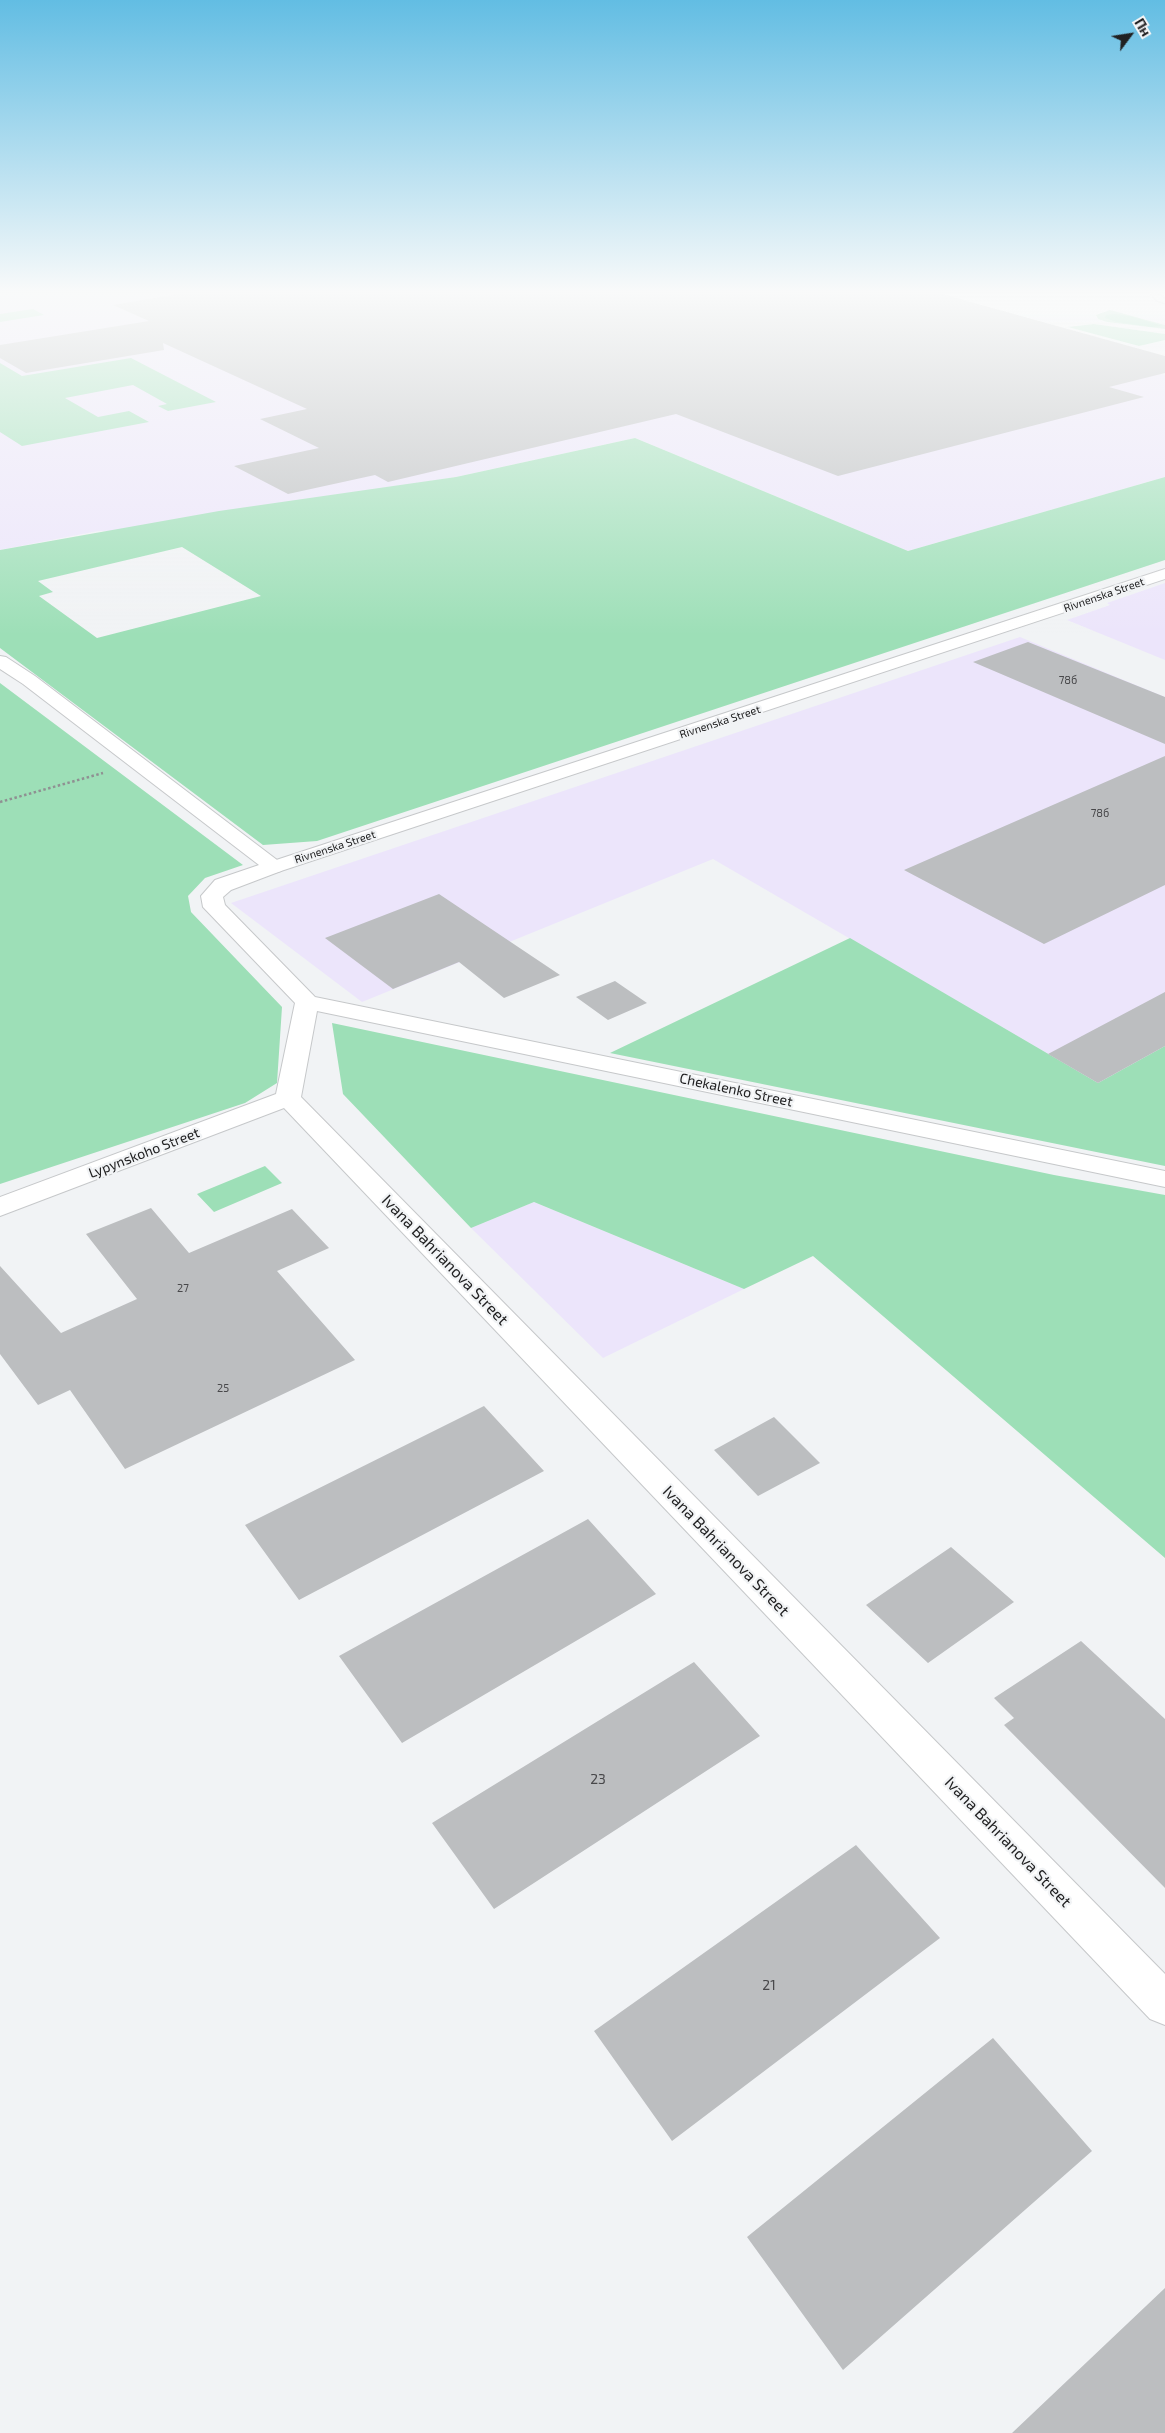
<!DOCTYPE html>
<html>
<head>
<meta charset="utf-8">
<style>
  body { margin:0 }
  #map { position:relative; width:1165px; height:2433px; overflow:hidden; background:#f1f3f5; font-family:"Exo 2",sans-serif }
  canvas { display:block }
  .north { position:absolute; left:1105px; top:10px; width:50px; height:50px; -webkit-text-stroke:4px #f1f3f5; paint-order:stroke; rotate:59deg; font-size:14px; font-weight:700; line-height:20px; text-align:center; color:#212122 }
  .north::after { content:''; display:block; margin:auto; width:18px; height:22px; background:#212122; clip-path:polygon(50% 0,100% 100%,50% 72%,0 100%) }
</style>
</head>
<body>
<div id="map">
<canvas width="1165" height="2433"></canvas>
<div class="north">Пн</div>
</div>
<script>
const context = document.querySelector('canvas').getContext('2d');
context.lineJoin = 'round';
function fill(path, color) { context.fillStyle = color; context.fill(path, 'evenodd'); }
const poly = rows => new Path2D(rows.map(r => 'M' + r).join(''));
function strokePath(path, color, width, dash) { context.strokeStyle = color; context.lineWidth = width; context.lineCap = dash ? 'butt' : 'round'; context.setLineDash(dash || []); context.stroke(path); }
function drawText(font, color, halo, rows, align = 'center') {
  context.font = font + ' "Exo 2",sans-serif'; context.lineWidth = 4.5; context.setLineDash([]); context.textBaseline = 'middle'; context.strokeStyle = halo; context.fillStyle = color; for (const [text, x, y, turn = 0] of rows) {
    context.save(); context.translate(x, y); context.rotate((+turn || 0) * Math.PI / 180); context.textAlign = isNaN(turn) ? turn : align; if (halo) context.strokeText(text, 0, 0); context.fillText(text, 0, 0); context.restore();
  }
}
const industrial = poly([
  [0,294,876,294,1165,375,1165,477,908,551,635,438,456,477,111,531,98,531,0,550],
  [1165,583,1165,660,1067,620,1110,605,1107,603],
  [1020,637,1165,697,1165,1046,1098,1083,713,859,362,1002,231,903],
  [534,1202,744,1289,603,1358,471,1228]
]);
const green = poly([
  [33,309,44,315,0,322,0,314],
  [1110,310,1165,325,1165,329,1107,322,1098,319,1096,315],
  [1094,324,1165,334,1165,340,1139,346,1068,327],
  [131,358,216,402,168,411,158,406,167,404,133,385,65,398,98,417,129,411,149,422,22,446,0,432,0,363,22,376],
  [635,438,908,551,1165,477,1165,560,317,841,263,845,0,648,0,550,219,511,456,477],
  [182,547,261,596,97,638,39,596,53,592,38,581],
  [0,683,243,865,205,878,188,896,191,912,282,1007,277,1083,245,1103,0,1184],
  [850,938,1098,1083,1165,1046,1165,1166,610,1053],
  [332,1023,1054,1175,1165,1195,1165,1558,813,1256,744,1289,534,1202,471,1228,343,1094],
  [265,1166,282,1183,214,1212,197,1194]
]);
const forest = poly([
  [1115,314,1130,316,1163,326,1152,327,1117,322,1105,318,1106,315]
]);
const building = poly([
  [178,294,942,294,1165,356,1165,373,1109,387,1144,397,838,476,676,414,388,482,375,475,288,494,234,466,319,448,260,419,307,409,163,343,164,350,26,373,0,358,0,345,149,321,113,305],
  [1028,642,1165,697,1165,744,973,662],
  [1165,756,1165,885,1044,944,904,870],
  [439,894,560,975,504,998,459,962,393,989,325,938],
  [615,981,647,1003,608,1020,576,997],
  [1165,992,1165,1046,1098,1083,1048,1054],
  [151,1208,189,1253,292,1209,329,1248,277,1271,355,1360,125,1469,70,1390,38,1405,0,1354,0,1266,61,1333,137,1299,86,1234],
  [484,1406,544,1471,299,1600,245,1525],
  [774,1417,820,1463,758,1496,714,1450],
  [588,1519,656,1594,402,1743,339,1656],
  [951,1547,1014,1602,928,1663,866,1605],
  [1081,1641,1165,1719,1165,1888,1004,1725,1014,1718,994,1698],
  [694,1662,760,1736,494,1909,432,1823],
  [856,1845,940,1938,672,2141,594,2031],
  [993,2038,1092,2151,843,2370,747,2237],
  [1165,2288,1165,2433,1012,2433]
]);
const path = poly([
  [0,802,103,773]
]);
const service = poly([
  [1152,294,1158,294,1165,299,1165,303,1156,300,1152,294]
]);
const minor = poly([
  [0,656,6,657,35,676,281,863,285,867,281,871,231,890,223,897,225,905,315,997,1165,1171,1165,1187,317,1011,301,1097,1165,1974,1165,2025,1150,2019,284,1108,0,1216,0,1197,276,1094,295,1003,203,907,201,896,215,880,259,865,23,684,0,669,0,656]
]);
const tertiary = poly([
  [1165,569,1165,579,281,871,274,873,267,871,263,867,267,863,1165,569]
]);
const farStreetnames = [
  ["Rivnenska Street",1104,595,-19],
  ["Rivnenska Street",720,722,-18],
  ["Rivnenska Street",335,847,-18]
];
const numberNames = [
  ["78б",1068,680],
  ["78б",1100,813],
  ["27",183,1288],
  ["25",223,1388]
];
const streetNames = [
  ["Chekalenko Street",736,1090,12],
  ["Lypynskoho Street",144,1153,-21]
];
const nearNumbernames = [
  ["23",598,1779],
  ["21",769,1985]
];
const nearStreetnames = [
  ["Ivana Bahrianova Street",445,1260,46],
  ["Ivana Bahrianova Street",726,1551,46],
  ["Ivana Bahrianova Street",1008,1842,46]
];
fill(industrial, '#ece5fb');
fill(green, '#9ddfb7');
fill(forest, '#77d6a0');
fill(building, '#bcbec0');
strokePath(service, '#c6c8ca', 3);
strokePath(minor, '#c6c8ca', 2);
strokePath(tertiary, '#c6c8ca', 2);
strokePath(path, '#8f9092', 2.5, [2.5, 2.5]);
fill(service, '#fff');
fill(minor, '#fff');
fill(tertiary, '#fff');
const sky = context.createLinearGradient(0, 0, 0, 635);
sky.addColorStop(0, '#62bde3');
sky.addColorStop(0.46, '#f9fafa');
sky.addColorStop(1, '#f9fafa00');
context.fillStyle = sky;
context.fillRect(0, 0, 1165, 635);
drawText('11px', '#212122', '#f1f3f5', farStreetnames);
drawText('11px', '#48484a', null, numberNames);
drawText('14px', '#212122', '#f1f3f5', streetNames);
drawText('14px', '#48484a', null, nearNumbernames);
drawText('16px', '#212122', '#f1f3f5', nearStreetnames);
</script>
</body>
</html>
